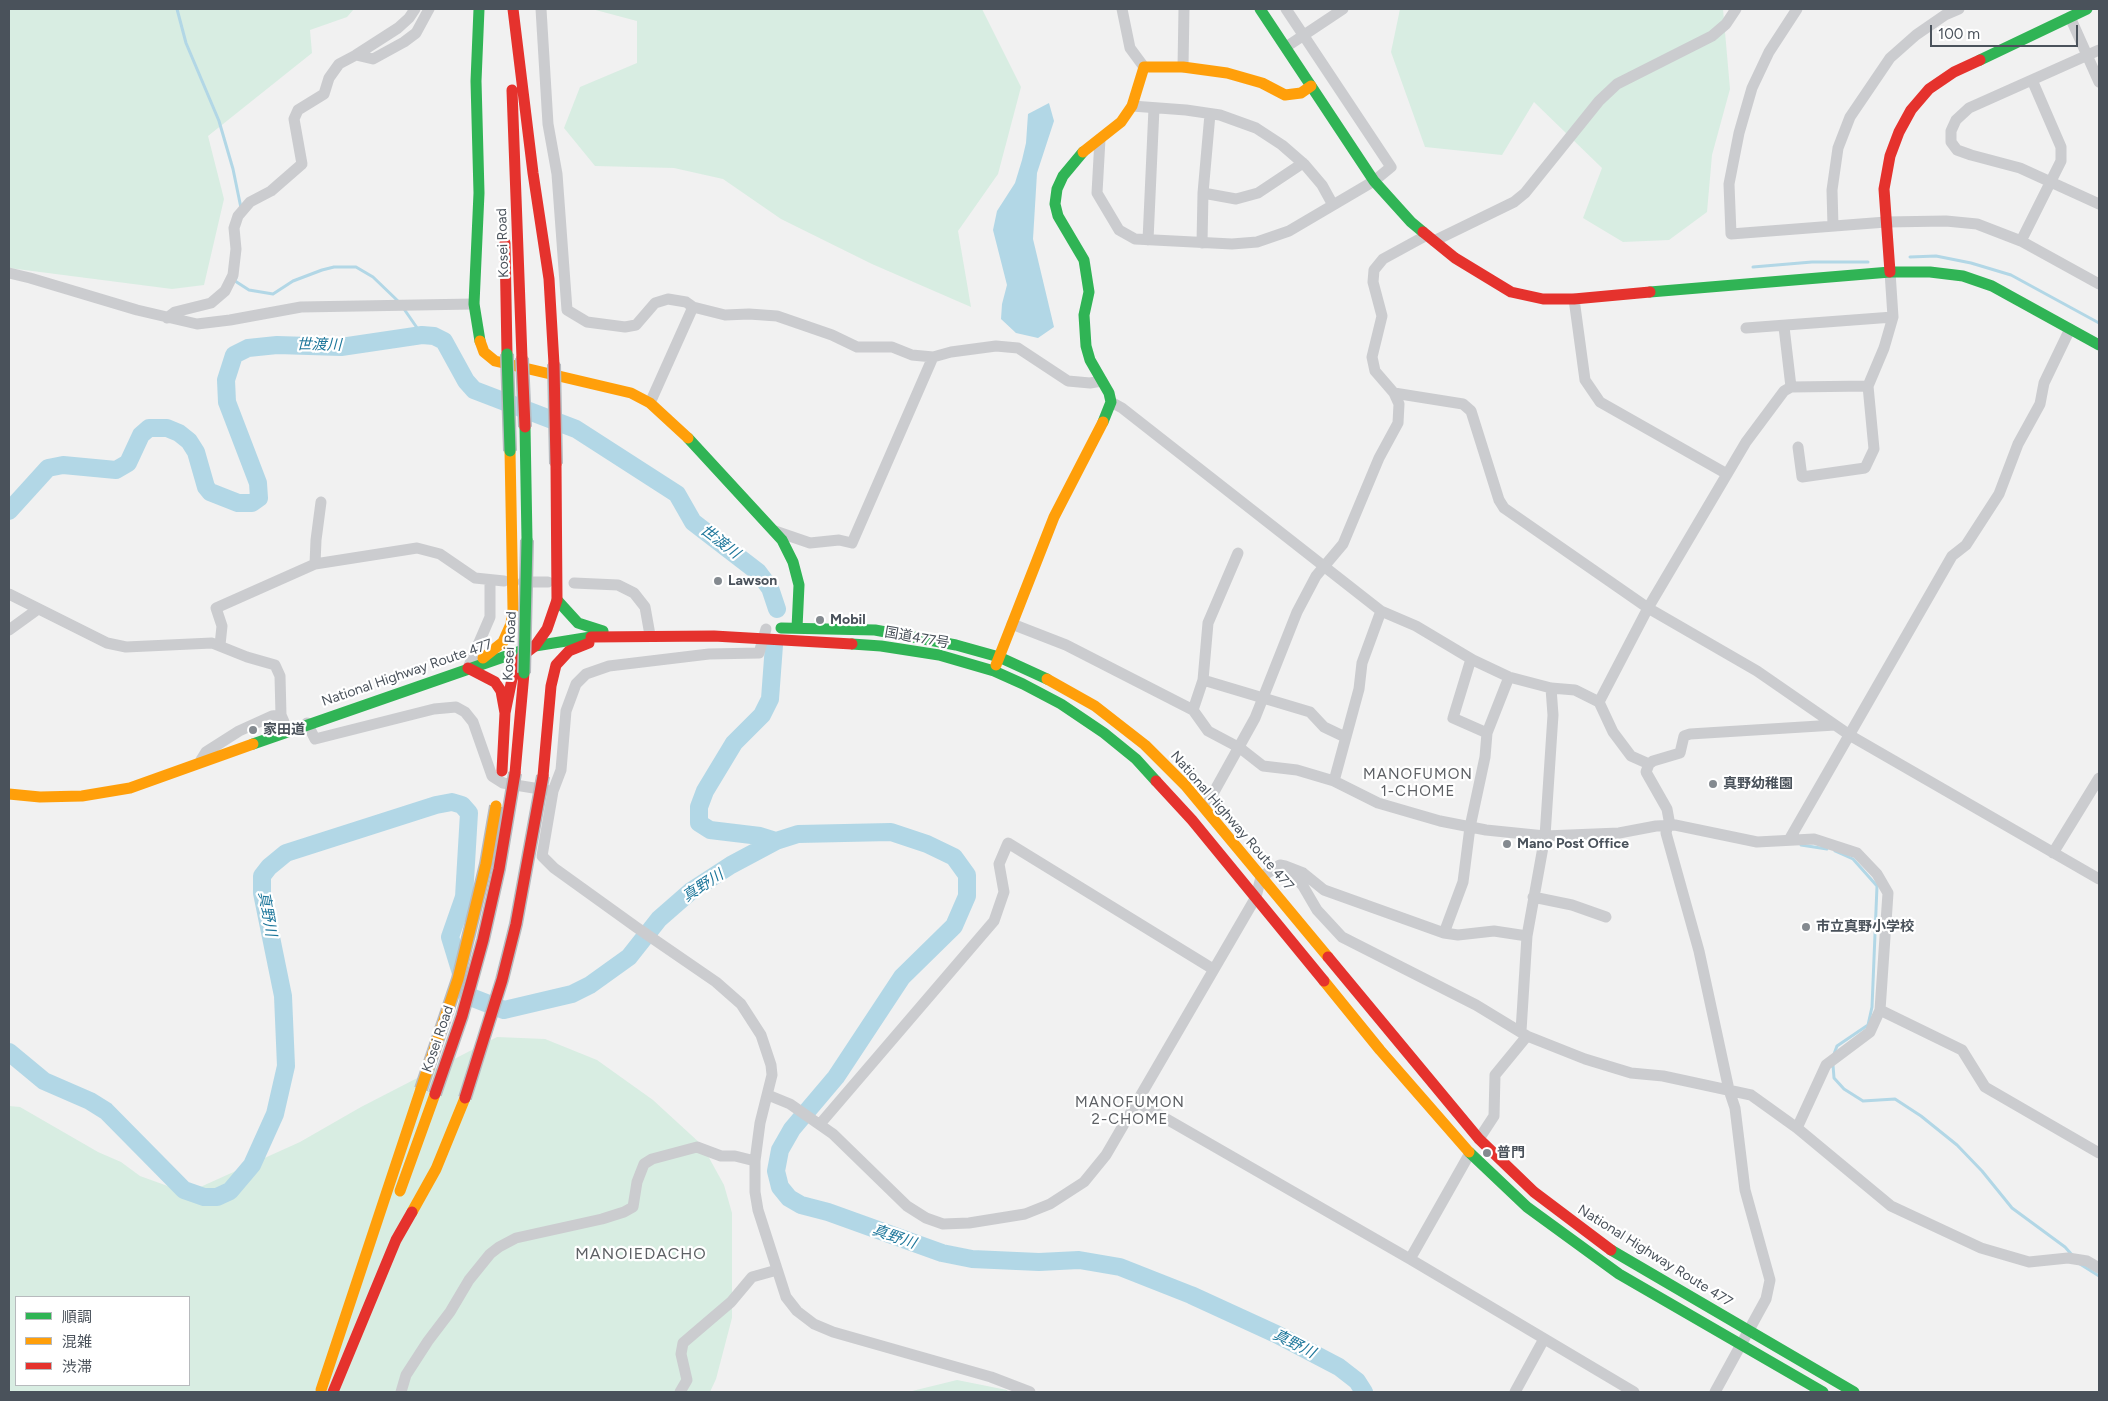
<!DOCTYPE html>
<html>
<head>
<meta charset="utf-8">
<style>
  body { margin:0 }
  #map { position:relative; width:2108px; height:1401px; overflow:hidden; background:#f1f1f1; font-family:Figtree,"Noto Sans JP",sans-serif }
  canvas { display:block }
  .frame { position:absolute; inset:0; border:10px solid #4a525b; pointer-events:none }
  .legend { position:absolute; left:15px; top:1296px; width:175px; height:90px; box-sizing:border-box; background:#fff; border:1px solid #b7babd; margin:0; padding:6px 9px; list-style:none; font-size:15px; color:#4a525b }
  .legend li { display:flex; align-items:center; gap:10px; height:25px }
  .legend b { width:25px; border:1px solid #b7babd }
  .scale { position:absolute; left:1930px; top:25px; width:148px; height:22px; box-sizing:border-box; border:2px solid #4a525b; border-top:0; padding-left:6px; font-size:15px; line-height:18px; white-space:nowrap; color:#4a525b; -webkit-text-stroke:4px #fff; paint-order:stroke }
</style>
</head>
<body>
<div id="map">
<canvas width="2108" height="1401"></canvas>
<div class="frame"></div>
<ul class="legend">
<li><b style="height:6px;background:#30b455"></b>順調</li>
<li><b style="height:6px;background:#ff9f0a"></b>混雑</li>
<li><b style="height:6px;background:#e5322d"></b>渋滞</li>
</ul>
<div class="scale">100 m</div>
</div>
<script>
const context = document.querySelector('canvas').getContext('2d');
context.lineJoin = 'round';
function fill(path, color) { context.fillStyle = color; context.fill(path, 'evenodd'); }
const poly = rows => new Path2D(rows.map(r => 'M' + r).join(''));
function strokePath(path, color, width, dash) { context.strokeStyle = color; context.lineWidth = width; context.lineCap = dash ? 'butt' : 'round'; context.setLineDash(dash || []); context.stroke(path); }
function drawText(font, color, halo, rows, align = 'center') {
  context.font = font + ' Figtree,"Noto Sans JP",sans-serif'; context.lineWidth = 4.5; context.setLineDash([]); context.textBaseline = 'middle'; context.strokeStyle = halo; context.fillStyle = color; for (const [text, x, y, turn = 0] of rows) {
    context.save(); context.translate(x, y); context.rotate((+turn || 0) * Math.PI / 180); context.textAlign = isNaN(turn) ? turn : align; if (halo) context.strokeText(text, 0, 0); context.fillText(text, 0, 0); context.restore();
  }
}
const green = poly([
  [9,9,354,9,347,17,310,30,312,53,208,136,224,199,204,285,172,289,9,268],
  [592,9,982,9,1021,87,998,174,958,231,971,307,872,264,781,219,723,179,674,168,595,166,564,128,580,87,637,63,637,21],
  [1400,9,1723,9,1730,89,1712,155,1707,212,1669,240,1623,242,1583,218,1602,168,1534,102,1502,155,1425,147,1391,52],
  [497,1037,545,1039,597,1060,653,1100,702,1145,724,1185,732,1213,732,1318,716,1379,710,1392,9,1392,9,1106,20,1107,98,1152,121,1162,140,1176,187,1193,300,1142,361,1107],
  [16,1297,189,1297,189,1385,16,1385],
  [957,1380,1007,1390,1008,1392,908,1392]
]);
const water = poly([
  [1049,103,1054,121,1037,173,1033,239,1054,327,1038,338,1016,333,1001,319,1002,304,1007,285,993,230,997,211,1015,183,1022,160,1026,143,1028,114]
]);
const stream = poly([
  [177,9,186,43,219,121,233,169,241,208],
  [1910,257,1936,256,1971,263,2011,275,2099,323],
  [1753,267,1812,262,1868,262],
  [236,278,235,281,249,290,273,294,293,281,322,270,334,267,356,267,373,277,399,302],
  [404,309,422,335],
  [1801,845,1827,849],
  [1834,1054,1837,1046,1868,1025,1872,1007,1877,886,1853,859,1835,851],
  [1833,1065,1834,1078,1844,1089,1863,1101,1895,1099,1921,1116,1957,1145,1982,1171,2012,1208,2065,1247,2073,1256],
  [2080,1264,2099,1276]
]);
const river = poly([
  [9,511,48,468,63,465,116,470,128,463,141,435,149,428,167,428,179,433,189,441,196,452,206,487,210,492,238,503,252,503,259,498,258,483,227,402,226,380,234,355,248,348,277,345,341,347,422,335,434,336,444,341,466,381,474,390,576,429,677,494,693,522,758,572,770,588,777,609],
  [774,645,770,699,762,715,734,743,705,791,699,807,699,823,710,830,760,836,776,841],
  [9,1052,44,1081,90,1101,106,1111,184,1190,204,1197,217,1197,230,1191,252,1165,275,1114,286,1066,283,996,262,893,262,876,269,867,286,853,436,805,452,802,462,805,469,813,464,897,450,937,468,996,504,1010,572,994,590,985,629,957,659,919,691,891,731,865,776,841,798,834,891,832,927,844,954,857,967,875,967,896,954,926,902,977,836,1077,792,1129,780,1150,776,1171,780,1187,789,1198,801,1205,828,1212,942,1253,972,1259,1039,1262,1079,1260,1120,1267,1191,1295,1276,1334,1339,1367,1357,1381,1364,1392]
]);
const street = poly([
  [541,9,548,124,557,174,567,310,587,322,625,327,636,325,655,303,668,299,686,302,693,307],
  [1122,9,1130,48,1144,67],
  [1797,9,1769,52,1752,88,1739,133,1729,184,1731,234,1886,222,1946,221,1977,224,2021,241,2099,284],
  [2070,17,2099,82],
  [1286,47,1343,9],
  [2099,50,1969,108,1956,120,1951,131,1951,142,1957,150,1971,155,2020,168,2099,204],
  [356,55,398,28,409,18,415,9],
  [1183,67,1184,9],
  [1132,106,1186,110,1220,115,1256,128,1282,145,1305,165,1322,185,1333,205],
  [1100,139,1097,193,1119,230,1135,239,1232,244,1257,242,1289,231,1374,181,1391,167,1286,9],
  [1203,193,1236,199,1258,193,1303,163],
  [1833,226,1832,190,1838,148,1850,117,1890,58,1916,35,1945,15,1959,9],
  [1148,240,1154,108],
  [1434,241,1514,202,1525,193,1599,101,1617,84,1712,36,1726,24,1736,9],
  [2021,241,2061,161,2061,147,2032,80],
  [1202,243,1203,193,1210,114],
  [9,273,30,278,137,310,197,324,230,320,301,307,474,304],
  [1574,299,1585,380,1600,402,1727,474],
  [167,318,175,312,211,303,225,291,233,275,236,249,234,228,238,216,250,202,271,191,302,164,294,119,298,110,324,94,329,78,339,64,356,55,373,59,404,42,416,33,429,9],
  [1784,327,1791,387,1868,386,1884,348,1893,317,1890,272],
  [1746,328,1893,317],
  [1394,393,1463,404,1471,411,1499,500,1504,508,1648,608,1757,671,1851,736,2099,879],
  [1111,402,1122,408,1381,611,1416,626,1473,660,1509,677,1551,688,1575,690,1599,702,1613,732,1631,756,1649,764],
  [650,403,693,307,725,315,749,314,777,316,832,335,857,347,892,347,912,355,933,357,951,352,996,346,1018,348,1068,381,1090,383,1102,381],
  [1798,447,1802,477,1865,468,1874,449,1868,386],
  [775,531,810,543,839,540,852,543,933,357],
  [315,564,316,540,321,502],
  [523,582,548,582],
  [574,583,618,585,634,593,645,607,650,635],
  [9,594,107,643,126,647,212,643,247,657,275,665,280,676,281,715],
  [1012,624,1066,645,1193,710,1208,731,1240,748,1263,766,1297,770,1334,781,1378,803,1440,821,1486,830,1545,836,1619,833,1656,826,1675,825,1757,842,1814,839,1857,853,1877,874,1888,893,1880,1010,1870,1032,1826,1065,1797,1128],
  [766,629,759,653,709,654,609,666,586,674,576,684,566,711,561,770,553,791,542,856,554,868,636,927,716,982,741,1004,761,1035,771,1065,772,1075,760,1123,755,1161,755,1192,758,1210,786,1297,797,1311,814,1324,833,1332,991,1377,1030,1392],
  [9,630,38,609],
  [220,645,222,626,216,608,315,564,417,548,440,554,475,578,504,581],
  [1471,659,1453,718,1487,733],
  [468,668,490,617,490,581],
  [1203,680,1310,712,1324,727,1345,737],
  [1599,702,1648,608,1746,442,1784,391,1791,387],
  [1193,710,1203,680,1208,623,1238,553],
  [307,723,315,739,434,709,456,707,465,712,473,722,492,776,503,783,546,790],
  [201,760,206,752,239,731,272,716,281,715,284,722],
  [1334,781,1359,689,1362,663,1381,611],
  [1205,808,1255,718,1297,612,1316,576,1343,544,1379,458,1398,423,1399,404,1394,393,1375,371,1372,357,1382,316,1373,282,1374,270,1383,259,1427,235],
  [1789,840,1952,556,1966,545,1999,494,2018,444,2040,404,2044,383,2070,329],
  [2053,853,2099,778],
  [1289,869,1303,886,1317,910,1342,937,1476,1005,1527,1036,1585,1059,1631,1073,1663,1076,1751,1095,1797,1128,1891,1206,1981,1248,2029,1262,2068,1258,2087,1261,2099,1268],
  [1533,897,1572,905,1606,917],
  [1444,933,1458,935,1494,931,1527,936],
  [1880,1010,1962,1050,1985,1087,2099,1153],
  [1521,1031,1527,936,1545,836,1553,715,1551,688],
  [768,1095,790,1104,833,1134,907,1206,926,1218,943,1224,969,1223,1025,1214,1050,1204,1084,1182,1106,1155,1256,897,1261,877,1280,865,1285,866,1303,873,1324,890,1444,933,1463,882,1470,827,1485,757,1487,733,1509,677],
  [1137,1102,1410,1259,1634,1392],
  [820,1124,994,921,1004,892,999,864,1008,843,1213,969],
  [1479,1139,1494,1116,1495,1075,1527,1036],
  [1410,1259,1470,1153],
  [401,1392,406,1375,428,1341,450,1312,469,1280,490,1254,499,1247,516,1238,602,1219,624,1212,633,1207,637,1182,644,1164,652,1159,697,1147,721,1156,735,1156,755,1161],
  [680,1392,687,1380,681,1354,683,1343,731,1302,752,1277,777,1270],
  [1515,1392,1544,1339],
  [1715,1392,1766,1299,1770,1280,1745,1190,1735,1108,1729,1090,1699,951,1666,833,1669,820,1667,809,1646,772,1649,764,1653,761,1680,753,1684,736,1690,734,1835,725]
]);
const fast = poly([
  [479,9,476,81,479,193,474,304,480,341],
  [1260,9,1374,181,1411,222,1423,232],
  [1980,60,2087,9],
  [1083,152,1063,176,1057,189,1055,204,1058,216,1084,260,1089,292,1084,315,1086,346,1090,360,1109,393,1111,402,1103,422],
  [1650,292,1890,272,1930,272,1963,276,1992,286,2099,345],
  [525,427,527,540],
  [688,438,782,540,793,562,799,585,797,628],
  [557,600,578,623,603,631],
  [781,628,875,630,956,645,999,657,1047,679],
  [852,644,881,646,939,655,994,671,1023,684,1061,704,1104,733,1136,759,1156,781],
  [253,744,535,646,591,637],
  [1469,1152,1527,1207,1619,1274,1823,1392],
  [1611,1250,1854,1392]
]);
const slow = poly([
  [1083,152,1121,122,1132,106,1144,67,1183,67,1227,73,1262,83,1285,95,1301,93,1311,86],
  [480,341,484,352,495,361,631,393,650,403,688,438],
  [483,658,503,642,511,624,513,609,510,451],
  [996,665,1054,517,1103,422],
  [1047,679,1095,706,1145,745,1185,785,1328,957],
  [9,794,40,797,82,796,130,788,253,744],
  [1324,981,1380,1050,1469,1152],
  [400,1191,435,1094],
  [412,1212,436,1169,465,1098],
  [321,1390,421,1089]
]);
const jam = poly([
  [513,9,533,173,549,279,554,364],
  [512,90,522,358],
  [1423,232,1455,258,1511,292,1543,299,1574,299,1650,292],
  [505,243,507,354],
  [1890,272,1884,189,1890,156,1899,132,1911,110,1929,89,1954,72,1980,60],
  [591,637,714,636,852,644],
  [468,668,495,682,501,691,505,713,502,771],
  [505,713,512,679,518,663,522,656,535,646,547,629,557,600,556,464],
  [515,773,524,673],
  [543,776,551,686,556,665,569,651,589,643],
  [1156,781,1192,820,1324,981],
  [1328,957,1479,1139,1534,1192,1611,1250],
  [333,1392,396,1240,412,1212]
]);
const fastBridge = poly([
  [507,354,510,451],
  [524,673,527,540]
]);
const slowBridge = poly([
  [421,1089,458,979,486,864,496,806]
]);
const jamBridge = poly([
  [522,358,525,427],
  [554,364,556,464],
  [435,1094,462,1016,483,940,499,869,515,773],
  [465,1098,502,980,516,924,543,776]
]);
const markers = [
  [718,581,5,"#848a90"],
  [820,620,5,"#848a90"],
  [253,730,5,"#848a90"],
  [1713,784,5,"#848a90"],
  [1507,844,5,"#848a90"],
  [1806,927,5,"#848a90"],
  [1487,1153,5,"#848a90"]
];
const streetNames = [
  ["Kosei Road",503,243,-92],
  ["国道477号",917,638,10],
  ["Kosei Road",510,646,-87],
  ["National Highway Route 477",407,673,-19],
  ["National Highway Route 477",1232,821,49],
  ["Kosei Road",438,1039,-71],
  ["National Highway Route 477",1655,1256,32]
];
const poiNames = [
  ["Lawson",728,581],
  ["Mobil",830,620],
  ["家田道",263,730],
  ["真野幼稚園",1723,784],
  ["Mano Post Office",1517,844],
  ["市立真野小学校",1816,927],
  ["普門",1497,1153]
];
const waterNames = [
  ["世渡川",319,345,1],
  ["世渡川",720,542,37],
  ["真野川",703,886,-33],
  ["真野川",267,914,80],
  ["真野川",894,1237,19],
  ["真野川",1294,1344,27]
];
const neighbourhoodNames = [
  ["MANOFUMON",1418,775],
  ["1-CHOME",1418,792],
  ["MANOFUMON",1130,1103],
  ["2-CHOME",1130,1120]
];
const quarterNames = [
  ["MANOIEDACHO",641,1254]
];
fill(green, '#d8ede2');
fill(water, '#b2d7e6');
strokePath(stream, '#b2d7e6', 3);
strokePath(river, '#b2d7e6', 18);
strokePath(street, '#cbcccf', 11);
strokePath(fast, '#30b455', 11);
strokePath(slow, '#ff9f0a', 11);
strokePath(jam, '#e5322d', 11);
strokePath(fastBridge, '#b7babf', 14, []);
strokePath(slowBridge, '#b7babf', 14, []);
strokePath(jamBridge, '#b7babf', 14, []);
strokePath(fastBridge, '#30b455', 11);
strokePath(slowBridge, '#ff9f0a', 11);
strokePath(jamBridge, '#e5322d', 11);
for (const [x, y, r, color] of markers) { const dot = new Path2D(); dot.arc(x, y, r, 0, 2 * Math.PI); context.fillStyle = color; context.fill(dot); strokePath(dot, '#fff', 2); }
drawText('14px', '#4a525b', '#fff', streetNames);
drawText('bold 14px', '#4a525b', '#fff', poiNames, 'left');
drawText('italic 15px', '#1e779b', '#fff', waterNames);
context.letterSpacing = '1px';
drawText('15px', '#5d6064', '#fff', neighbourhoodNames);
context.letterSpacing = '0px';
context.letterSpacing = '1px';
drawText('16px', '#5d6064', '#fff', quarterNames);
context.letterSpacing = '0px';
</script>
</body>
</html>
